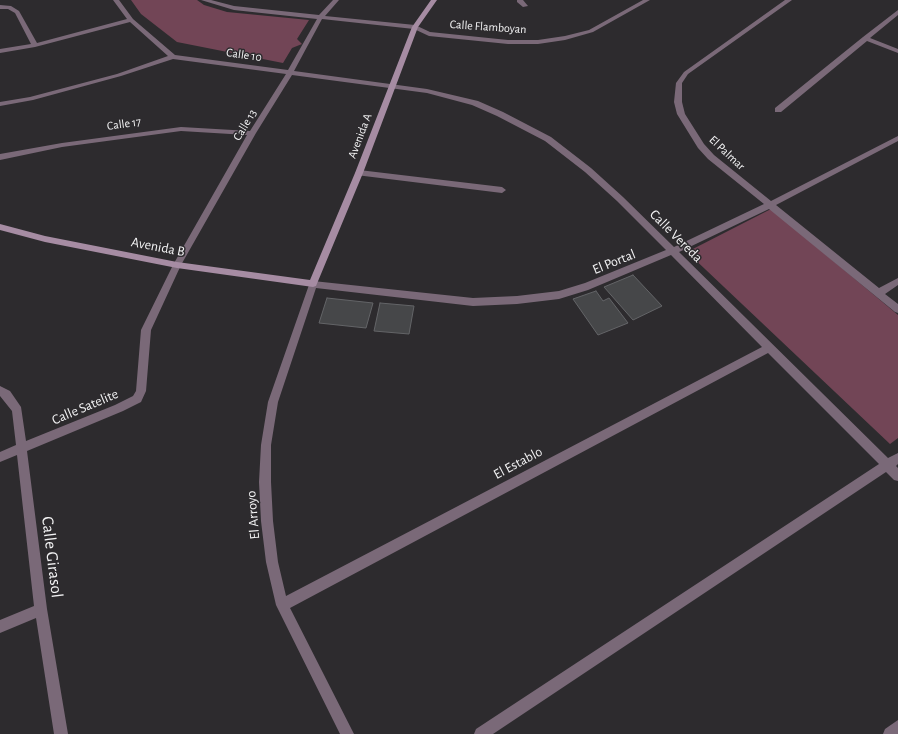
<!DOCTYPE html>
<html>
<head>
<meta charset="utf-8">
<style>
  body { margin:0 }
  canvas { display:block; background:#2d2b2e }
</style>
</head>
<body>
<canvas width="898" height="734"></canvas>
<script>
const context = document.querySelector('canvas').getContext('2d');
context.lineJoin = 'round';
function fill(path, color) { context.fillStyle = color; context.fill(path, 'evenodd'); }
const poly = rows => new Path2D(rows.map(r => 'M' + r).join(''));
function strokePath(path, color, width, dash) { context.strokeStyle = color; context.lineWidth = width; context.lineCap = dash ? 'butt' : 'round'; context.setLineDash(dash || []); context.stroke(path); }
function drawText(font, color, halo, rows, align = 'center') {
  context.font = font + ' "Alegreya Sans",sans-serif'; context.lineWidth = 3; context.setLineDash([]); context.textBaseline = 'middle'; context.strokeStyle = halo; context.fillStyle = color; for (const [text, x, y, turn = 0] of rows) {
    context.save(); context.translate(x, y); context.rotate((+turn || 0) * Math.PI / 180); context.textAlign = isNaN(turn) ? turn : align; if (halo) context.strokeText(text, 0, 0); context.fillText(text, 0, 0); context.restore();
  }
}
const green = poly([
  [131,0,197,0,204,5,227,12,309,20,297,39,302,44,292,48,283,63,177,42,141,14],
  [771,209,898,315,898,438,890,444,687,252]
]);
const building = poly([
  [633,275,662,306,633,320,604,287,633,275],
  [596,291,603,301,609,298,628,323,598,335,573,299,596,291],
  [327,298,373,303,366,328,319,323,327,298],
  [380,303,414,306,409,334,374,331,380,303]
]);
const minor = poly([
  [113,0,119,0,133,19,175,55,288,70,317,19,234,10,201,0,211,0,234,6,319,15,333,0,339,0,325,16,415,25,430,32,508,40,538,40,565,36,589,30,643,0,650,0,593,32,565,40,538,44,508,44,429,36,414,29,322,19,294,71,427,89,478,101,503,112,551,137,591,168,623,197,674,247,764,204,708,159,698,148,677,114,674,102,676,83,684,72,785,0,792,0,688,74,682,83,682,102,685,114,704,144,714,155,771,201,898,136,898,141,776,205,879,288,898,278,898,285,885,294,898,304,898,313,895,312,769,209,679,252,888,458,898,453,898,464,896,466,898,468,898,481,894,480,886,472,493,734,474,734,476,729,879,464,768,353,290,608,354,734,340,734,276,605,266,562,261,521,259,482,261,445,268,402,310,282,313,281,473,298,517,296,559,291,585,283,666,250,617,201,585,172,545,141,497,116,472,105,427,93,292,75,256,133,181,265,151,330,146,391,141,402,123,411,27,451,47,609,68,734,54,734,36,618,0,633,0,620,34,606,17,455,0,462,0,452,16,445,12,411,0,396,0,386,10,391,21,407,26,441,115,405,133,396,136,391,141,330,173,265,247,135,181,131,62,147,0,160,0,154,62,143,181,127,250,131,286,74,173,59,121,76,33,100,0,106,0,102,30,97,117,74,168,56,130,22,35,47,0,53,0,49,31,44,15,13,8,9,0,9,0,5,11,6,19,11,37,43,127,19,113,0],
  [671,255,762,347,286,596,278,562,273,521,271,482,271,445,278,402,316,288,473,306,517,304,559,299,588,290,671,255],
  [517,0,523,0,528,6,523,7,517,2,517,0],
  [898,10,898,15,870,38,898,49,898,53,867,41,781,112,775,112,775,108,863,37,898,10],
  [359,170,502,187,506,190,502,193,356,175,355,173,359,170],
  [898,720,898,734,883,734,885,729,898,720]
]);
const secondary = poly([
  [431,0,437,0,418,27,363,173,316,286,313,287,177,268,45,242,0,230,0,224,45,236,177,262,310,280,355,173,412,27,431,0]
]);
const farStreetnames = [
  ["Calle Flamboyan",488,27,4],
  ["Calle 10",244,55,8],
  ["Calle 17",124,124,-8],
  ["Calle 13",245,125,-59],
  ["Avenida A",360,136,-69],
  ["El Palmar",727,153,43]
];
const streetNames = [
  ["Calle Vereda",676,236,45],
  ["Avenida B",158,247,11],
  ["El Portal",614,262,-22],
  ["Calle Satelite",85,407,-23],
  ["El Establo",518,463,-28],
  ["El Arroyo",253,515,-95]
];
const nearStreetnames = [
  ["Calle Girasol",52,557,83]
];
fill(green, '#724556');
fill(building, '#464749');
strokePath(building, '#636467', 1);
fill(minor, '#7a6978');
fill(secondary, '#a68ca3');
drawText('12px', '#f3f3f4', '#2d2b2e', farStreetnames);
drawText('14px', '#f3f3f4', '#2d2b2e', streetNames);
drawText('17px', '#f3f3f4', '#2d2b2e', nearStreetnames);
</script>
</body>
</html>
